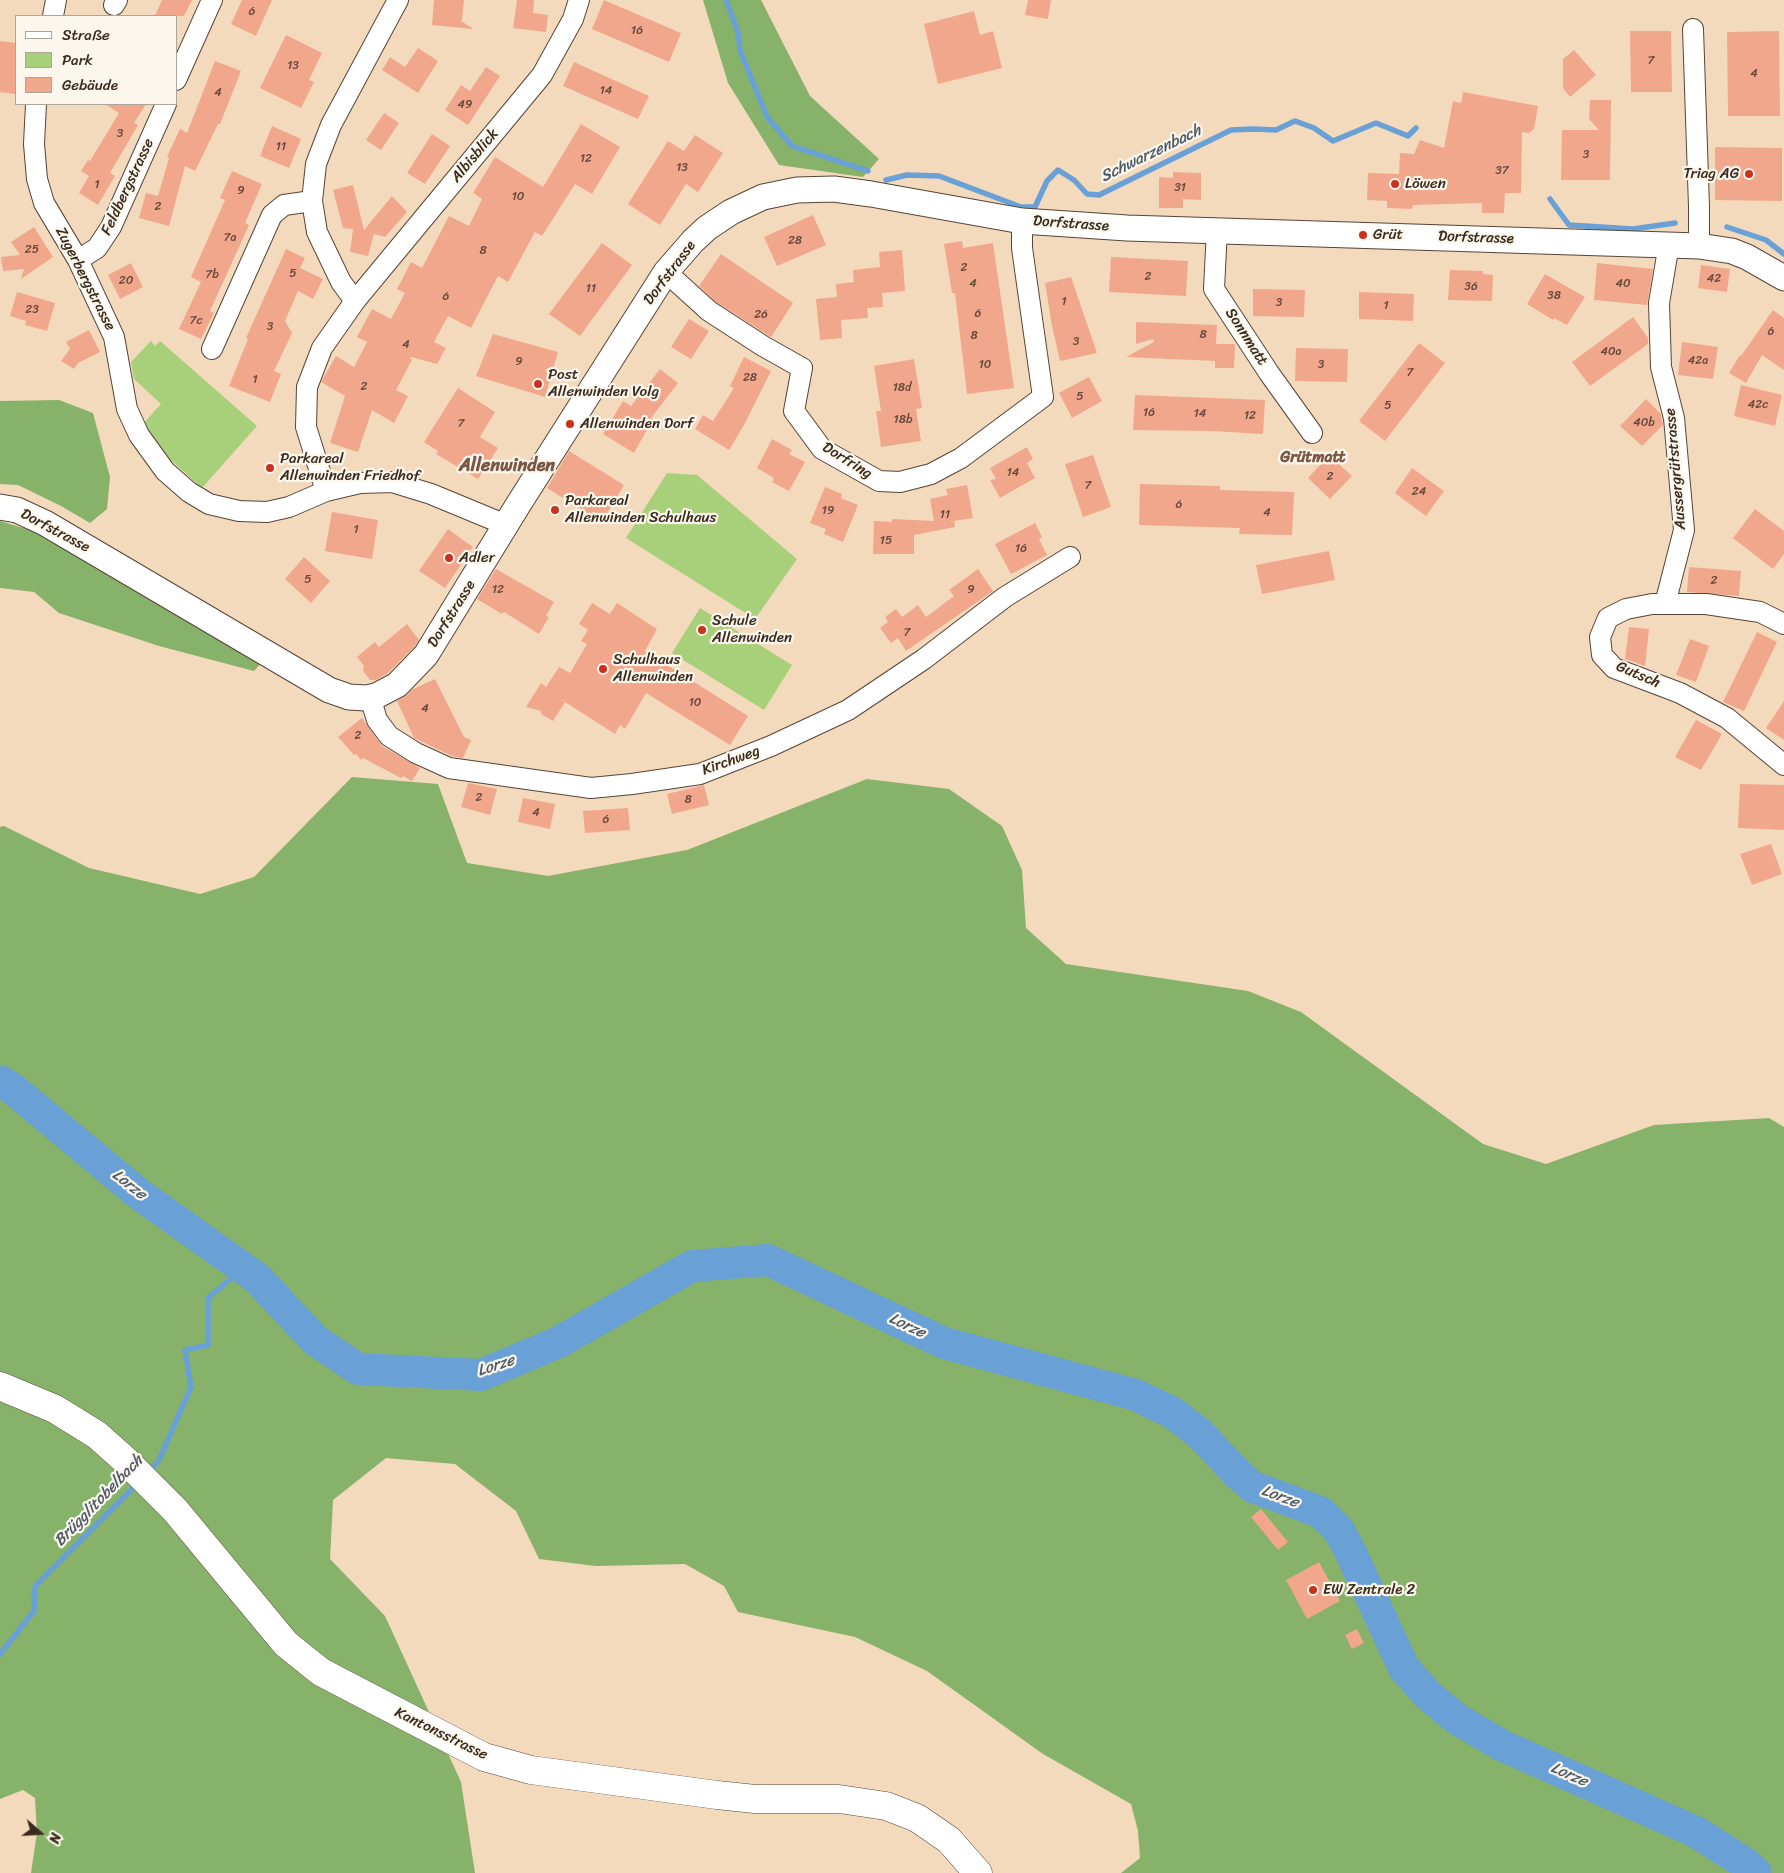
<!DOCTYPE html>
<html>
<head>
<meta charset="utf-8">
<style>
  body { margin:0 }
  #map { position:relative; width:1784px; height:1873px; overflow:hidden; background:#f4dabd; font-family:Sriracha,sans-serif }
  canvas { display:block }
  .legend { position:absolute; left:15px; top:15px; width:162px; height:90px; box-sizing:border-box; background:#fbf7ec; border:1px solid #aea59a; margin:0; padding:6px 9px; list-style:none; font-size:15px; color:#3b2a1e }
  .legend li { display:flex; align-items:center; gap:10px; height:25px }
  .legend b { width:25px; border:1px solid #aea59a }
  .north { position:absolute; left:15px; top:1808px; width:50px; height:50px; -webkit-text-stroke:4px #fbf7ec; paint-order:stroke; rotate:109deg; font-size:14px; font-weight:700; line-height:20px; text-align:center; color:#3b2a1e }
  .north::after { content:''; display:block; margin:auto; width:18px; height:22px; background:#3b2a1e; clip-path:polygon(50% 0,100% 100%,50% 72%,0 100%) }
</style>
</head>
<body>
<div id="map">
<canvas width="1784" height="1873"></canvas>
<ul class="legend">
<li><b style="height:6px;background:#fff"></b>Straße</li>
<li><b style="height:14px;background:#a8cf79"></b>Park</li>
<li><b style="height:14px;background:#f1a78c"></b>Gebäude</li>
</ul>
<div class="north">N</div>
</div>
<script>
const context = document.querySelector('canvas').getContext('2d');
context.lineJoin = 'round';
function fill(path, color) { context.fillStyle = color; context.fill(path, 'evenodd'); }
const poly = rows => new Path2D(rows.map(r => 'M' + r).join(''));
function strokePath(path, color, width, dash) { context.strokeStyle = color; context.lineWidth = width; context.lineCap = dash ? 'butt' : 'round'; context.setLineDash(dash || []); context.stroke(path); }
function drawText(font, color, halo, rows, align = 'center') {
  context.font = font + ' Sriracha,sans-serif'; context.lineWidth = 4.5; context.setLineDash([]); context.textBaseline = 'middle'; context.strokeStyle = halo; context.fillStyle = color; for (const [text, x, y, turn = 0] of rows) {
    context.save(); context.translate(x, y); context.rotate((+turn || 0) * Math.PI / 180); context.textAlign = isNaN(turn) ? turn : align; if (halo) context.strokeText(text, 0, 0); context.fillText(text, 0, 0); context.restore();
  }
}
const green = poly([
  [151,341,155,346,160,341,257,426,202,488,163,453,142,425,161,404,134,379,131,362],
  [667,473,697,475,797,559,755,619,626,538],
  [700,608,792,665,764,710,672,653]
]);
const forest = poly([
  [703,0,761,0,810,96,879,159,863,177,779,165,728,83],
  [59,400,93,413,110,477,107,509,90,523,61,506,18,485,0,484,0,401],
  [0,521,43,534,261,663,254,671,159,646,59,613,34,592,0,588],
  [352,777,438,784,467,863,548,876,687,850,867,779,949,789,1002,826,1022,870,1026,928,1066,964,1248,991,1301,1012,1483,1144,1546,1164,1654,1125,1769,1118,1784,1127,1784,1873,1121,1873,1140,1858,1138,1831,1131,1804,1043,1754,927,1671,855,1637,738,1612,724,1586,685,1564,596,1566,539,1559,516,1511,455,1464,386,1458,333,1500,330,1559,385,1616,461,1782,475,1873,31,1873,37,1833,35,1798,23,1790,0,1799,0,827,4,826,89,868,200,894,254,877]
]);
const stream = poly([
  [726,0,738,32,740,50,767,117,792,146,868,171],
  [886,180,907,175,939,176,1021,207,1035,207,1047,181,1058,170,1074,180,1087,194,1099,195,1231,130,1253,129,1276,130,1295,121,1314,128,1333,141,1376,123,1408,136,1416,128],
  [1550,199,1569,225,1633,229,1675,223],
  [1727,227,1766,240,1784,254],
  [148,1472,159,1460,191,1387,185,1350,208,1345,208,1298,243,1268],
  [0,1654,34,1611,35,1586,138,1483]
]);
const river = poly([
  [0,1081,13,1089,139,1194,257,1278,315,1340,358,1369,481,1375,559,1342,692,1266,768,1260,944,1343,1136,1395,1173,1413,1199,1433,1238,1474,1253,1487,1320,1512,1330,1521,1340,1532,1350,1551,1404,1668,1428,1695,1457,1719,1501,1745,1696,1832,1748,1865,1756,1873]
]);
const building = poly([
  [162,0,192,0,184,16,155,16],
  [242,0,272,0,256,36,231,24],
  [434,0,464,0,462,20,460,20,473,29,432,25],
  [517,0,534,0,533,13,548,15,546,32,513,28],
  [604,0,681,33,669,62,592,29],
  [1028,0,1051,0,1048,19,1025,15],
  [974,11,980,35,993,31,1002,68,938,84,924,24],
  [1630,31,1671,31,1672,92,1631,92],
  [1779,31,1780,116,1728,116,1727,32],
  [286,35,322,53,309,80,314,82,301,108,260,88],
  [0,41,16,43,15,94,0,92],
  [418,48,438,61,418,93,382,70,390,57,405,67],
  [1574,50,1596,75,1570,97,1563,88,1563,59],
  [215,61,241,71,220,124,218,124,195,171,185,166,169,226,139,218,146,193,158,196,169,158,167,157,180,129,187,133],
  [574,62,649,96,638,119,563,86],
  [486,67,500,76,468,125,445,110,461,85,470,91],
  [1463,92,1538,106,1534,129,1529,133,1522,132,1521,193,1505,193,1504,213,1482,213,1482,203,1413,205,1412,209,1387,208,1387,201,1367,200,1368,173,1399,174,1400,153,1414,154,1420,140,1444,148,1453,101,1461,103],
  [1590,100,1611,100,1610,180,1561,180,1562,130,1599,130,1589,119],
  [105,104,146,104,134,123,138,125,110,173,115,176,98,205,79,193,89,176,81,171,88,160,90,161,119,113],
  [384,113,399,123,381,150,366,140],
  [581,124,620,147,592,194,575,184,542,236,535,232,508,282,498,276,471,328,448,316,434,342,446,348,437,364,411,357,410,358,412,360,396,390,408,396,394,423,372,410,358,452,330,443,345,396,321,382,336,356,354,367,367,342,357,337,372,309,391,319,405,293,397,289,411,262,422,268,449,216,469,226,482,199,473,193,495,157,543,187],
  [272,126,301,139,289,168,260,156],
  [432,134,450,146,425,184,407,173],
  [695,135,723,153,698,192,686,184,660,225,628,204,668,141,684,151],
  [1715,147,1782,148,1782,201,1715,200],
  [232,171,262,184,245,223,249,225,210,311,214,313,201,339,179,329,201,282,191,277,225,200,220,198],
  [1173,172,1201,173,1201,200,1183,199,1183,208,1159,208,1159,177,1173,178],
  [353,185,364,230,392,196,407,212,385,237,374,234,368,256,350,252,353,229,343,228,333,190],
  [813,215,826,245,777,266,764,237],
  [34,227,53,257,21,279,24,269,3,271,1,257,20,255,11,242],
  [962,241,963,248,993,243,1014,388,967,394,955,293,952,293,944,244],
  [602,243,632,265,580,336,549,314],
  [286,249,305,258,300,268,323,279,313,299,298,291,285,321,292,333,274,371,281,374,270,402,229,386,248,339,246,338],
  [902,250,905,291,882,293,883,307,867,308,868,318,841,320,842,338,820,340,816,299,837,297,836,284,854,282,853,270,880,267,879,252],
  [721,254,793,303,771,337,716,302,699,286],
  [1111,257,1188,261,1186,296,1109,292],
  [131,263,143,287,120,299,108,275],
  [1597,263,1653,269,1647,305,1594,300],
  [1701,265,1730,269,1727,292,1698,288],
  [1450,270,1483,271,1483,274,1493,275,1492,301,1448,300],
  [1545,274,1585,297,1567,325,1554,318,1553,320,1527,304],
  [1071,277,1097,353,1060,361,1052,326,1045,283],
  [1253,289,1305,290,1304,317,1253,316],
  [17,292,55,303,47,331,25,325,26,321,10,316],
  [1359,292,1414,294,1413,321,1359,319],
  [1773,310,1784,318,1784,370,1762,355,1746,383,1729,373,1740,355,1741,356],
  [1633,317,1648,338,1648,344,1590,386,1572,362],
  [689,319,709,331,691,359,671,347],
  [1136,322,1217,325,1216,344,1235,344,1234,368,1215,368,1215,361,1126,357,1154,342,1153,339,1136,344],
  [89,330,100,352,78,363,74,369,61,361,70,349,66,342],
  [493,334,558,352,545,397,476,376],
  [1682,342,1718,347,1713,379,1678,375],
  [1419,343,1445,363,1385,441,1359,421],
  [1296,348,1348,349,1347,382,1295,381],
  [744,357,771,371,744,425,729,450,695,429,703,415,713,421,734,388,730,386],
  [914,359,922,408,916,409,921,441,881,447,876,411,881,411,874,366],
  [660,369,678,383,651,418,653,419,634,453,603,434,623,401,631,406],
  [1089,377,1102,401,1072,418,1059,393],
  [1741,385,1782,395,1775,426,1734,416],
  [458,388,495,412,480,437,498,448,478,479,436,454,438,451,424,442],
  [1135,395,1265,400,1263,434,1213,431,1133,430],
  [1646,399,1661,414,1663,425,1642,446,1620,426],
  [772,439,792,450,789,454,805,462,789,491,772,482,774,478,757,468],
  [1027,447,1033,459,1027,463,1035,478,1000,498,990,480,996,479,990,468],
  [569,451,624,485,602,522,547,488],
  [1093,455,1111,507,1083,517,1065,464],
  [1329,455,1352,476,1330,499,1308,478],
  [1412,468,1444,491,1426,516,1395,493],
  [1140,484,1220,486,1220,490,1294,492,1292,535,1239,534,1240,528,1139,525],
  [967,485,973,518,954,521,955,527,914,535,914,554,873,554,874,521,892,522,892,519,934,521,930,499,948,495,946,489],
  [825,487,842,494,841,498,858,505,843,542,824,534,826,529,810,523],
  [1755,509,1784,531,1784,554,1773,569,1733,538],
  [332,512,378,520,372,559,325,551],
  [1035,523,1042,537,1039,539,1047,555,1011,574,995,544],
  [448,529,473,547,445,588,419,571],
  [1329,551,1335,580,1262,594,1256,565],
  [304,557,330,581,311,603,285,579],
  [1689,567,1741,571,1739,596,1687,592],
  [496,569,554,602,546,616,549,617,539,634,504,612,502,614,477,599],
  [978,569,993,591,906,651,898,638,891,643,880,628,888,622,885,617,896,609,902,617,918,605,926,617,954,596,949,590],
  [592,603,610,614,617,603,657,629,645,651,748,716,730,745,646,693,625,729,620,725,615,734,565,702,553,721,541,714,541,711,526,707,541,683,546,687,559,667,570,673,587,644,581,641,588,630,579,624],
  [407,624,419,640,415,646,388,673,376,680,370,680,363,671,364,666,357,657,375,642,379,647],
  [1629,627,1649,629,1645,666,1625,659],
  [1757,632,1777,642,1744,711,1723,702],
  [1690,639,1709,646,1696,682,1676,675],
  [435,679,464,737,471,740,463,758,452,756,414,738,397,701,407,695,413,689],
  [1784,701,1784,740,1766,728],
  [362,718,382,746,420,768,412,781,403,776,401,778,363,758,361,760,356,754,354,755,338,737],
  [1696,720,1722,734,1701,770,1675,757],
  [468,783,497,789,490,815,461,807],
  [1740,784,1784,785,1784,830,1738,828],
  [704,785,709,805,672,814,667,794],
  [523,798,555,804,550,829,518,822],
  [628,808,630,830,585,833,583,811],
  [1771,844,1782,874,1752,885,1740,854],
  [1261,1509,1288,1542,1278,1550,1251,1517],
  [1319,1562,1340,1601,1307,1619,1286,1580],
  [1357,1629,1364,1643,1352,1649,1345,1635]
]);
const minor = poly([
  [114,5,117,0],
  [53,16,56,0],
  [1693,29,1699,207,1699,246],
  [176,80,212,0],
  [36,104,34,144,37,179,44,203,78,260,114,337,127,409,139,435,165,471,189,492,209,504,239,511,267,512,289,507,326,491,360,483,392,482,431,494,506,525],
  [1217,229,1214,289,1269,373,1312,433],
  [78,260,97,248,111,227,166,104],
  [666,272,709,311,763,346,802,368,794,411,822,449,879,481,900,482,931,474,961,458,1043,397,1022,248,1022,221],
  [355,301,341,282,317,232,312,201,316,164,331,125,398,0],
  [212,349,272,215,284,205,312,201],
  [326,491,306,427,307,387,322,348,355,301,542,75,573,19,579,0],
  [1665,604,1684,530,1674,418,1661,367,1659,303,1669,244],
  [1784,624,1760,612,1706,604,1652,604,1626,609,1608,618,1600,637,1602,655,1614,668,1680,693,1727,718,1784,765],
  [370,697,377,720,389,736,416,753,449,768,591,788,632,784,700,774,771,746,848,710,924,659,1005,597,1070,557]
]);
const tertiary = poly([
  [0,507,17,510,45,523,329,690,349,697,366,698,376,696,397,685,426,655,518,505,666,272,693,241,707,228,731,212,763,197,797,190,834,189,871,194,1022,221,1127,228,1699,246,1732,251,1747,257,1784,278]
]);
const secondary = poly([
  [0,1386,55,1409,97,1435,125,1460,175,1510,286,1644,321,1672,484,1757,531,1770,717,1795,755,1799,839,1799,886,1806,917,1818,949,1840,978,1873]
]);
const markers = [
  [1749,174,5,"#c8321e"],
  [1395,184,5,"#c8321e"],
  [1363,235,5,"#c8321e"],
  [538,384,5,"#c8321e"],
  [570,424,5,"#c8321e"],
  [270,468,5,"#c8321e"],
  [555,510,5,"#c8321e"],
  [449,558,5,"#c8321e"],
  [702,630,5,"#c8321e"],
  [603,669,5,"#c8321e"],
  [1313,1590,5,"#c8321e"]
];
const numberNames = [
  ["6",252,12],
  ["16",637,31],
  ["7",1651,61],
  ["13",293,66],
  ["4",1754,74],
  ["14",606,91],
  ["4",218,93],
  ["49",465,105],
  ["3",120,134],
  ["11",281,147],
  ["3",1586,155],
  ["12",586,159],
  ["13",682,168],
  ["37",1502,171],
  ["1",97,185],
  ["31",1180,188],
  ["9",241,191],
  ["10",518,197],
  ["2",158,207],
  ["7a",230,238],
  ["28",795,241],
  ["25",32,250],
  ["8",483,251],
  ["2",964,268],
  ["5",293,274],
  ["7b",212,275],
  ["2",1148,277],
  ["42",1714,279],
  ["20",126,281],
  ["4",973,284],
  ["40",1623,284],
  ["36",1471,287],
  ["11",591,289],
  ["38",1554,296],
  ["6",446,297],
  ["1",1064,302],
  ["3",1279,303],
  ["1",1386,306],
  ["23",32,310],
  ["6",978,314],
  ["26",761,315],
  ["7c",196,321],
  ["3",270,327],
  ["6",1771,332],
  ["8",1203,335],
  ["8",974,336],
  ["3",1076,342],
  ["4",406,345],
  ["40a",1611,352],
  ["42a",1698,361],
  ["9",519,362],
  ["10",985,365],
  ["3",1321,365],
  ["7",1410,373],
  ["28",750,378],
  ["1",255,380],
  ["2",364,387],
  ["18d",902,388],
  ["5",1080,397],
  ["42c",1758,405],
  ["5",1388,406],
  ["16",1149,413],
  ["14",1200,414],
  ["12",1250,416],
  ["18b",903,420],
  ["40b",1644,423],
  ["7",461,424],
  ["14",1013,473],
  ["2",1330,477],
  ["7",1088,486],
  ["24",1419,492],
  ["6",1179,505],
  ["19",828,511],
  ["4",1267,513],
  ["11",945,515],
  ["1",356,530],
  ["15",886,541],
  ["16",1021,549],
  ["5",308,580],
  ["2",1714,581],
  ["12",498,590],
  ["9",971,590],
  ["7",907,633],
  ["10",695,703],
  ["4",425,709],
  ["2",358,736],
  ["2",479,798],
  ["8",688,800],
  ["4",536,813],
  ["6",606,820]
];
const streetNames = [
  ["Albisblick",475,156,-50],
  ["Feldbergstrasse",128,187,-65],
  ["Dorfstrasse",1071,224,4],
  ["Dorfstrasse",1476,238,2],
  ["Dorfstrasse",670,273,-53],
  ["Zugerbergstrasse",85,279,63],
  ["Sonnmatt",1246,337,57],
  ["Dorfring",847,461,32],
  ["Aussergrütstrasse",1676,469,-95],
  ["Dorfstrasse",55,531,28],
  ["Dorfstrasse",452,614,-58],
  ["Gutsch",1638,675,23],
  ["Kirchweg",731,761,-20],
  ["Kantonsstrasse",441,1734,26]
];
const poiNames = [
  ["Triag AG",1739,174,"right"],
  ["Löwen",1405,184],
  ["Grüt",1373,235],
  ["Post",548,375],
  ["Allenwinden Volg",548,392],
  ["Allenwinden Dorf",580,424],
  ["Parkareal",280,459],
  ["Allenwinden Friedhof",280,476],
  ["Parkareal",565,501],
  ["Allenwinden Schulhaus",565,518],
  ["Adler",459,558],
  ["Schule",712,621],
  ["Allenwinden",712,638],
  ["Schulhaus",613,660],
  ["Allenwinden",613,677],
  ["EW Zentrale 2",1323,1590]
];
const waterNames = [
  ["Schwarzenbach",1151,154,-26],
  ["Lorze",129,1185,38],
  ["Lorze",907,1326,25],
  ["Lorze",496,1366,-18],
  ["Lorze",1280,1497,20],
  ["Brügglitobelbach",99,1501,-46],
  ["Lorze",1569,1775,24]
];
const neighbourhoodNames = [
  ["Grütmatt",1313,458]
];
const quarterNames = [
  ["Allenwinden",507,466]
];
fill(green, '#a8cf79');
fill(forest, '#86b269');
strokePath(stream, '#69a1d7', 5.5);
strokePath(river, '#69a1d7', 32);
fill(building, '#f1a78c');
strokePath(minor, '#574436', 22);
strokePath(tertiary, '#574436', 27);
strokePath(secondary, '#574436', 29);
strokePath(minor, '#fff', 20);
strokePath(tertiary, '#fff', 25);
strokePath(secondary, '#fff', 28);
for (const [x, y, r, color] of markers) { const dot = new Path2D(); dot.arc(x, y, r, 0, 2 * Math.PI); context.fillStyle = color; context.fill(dot); strokePath(dot, '#fbf7ec', 2); }
drawText('12px', '#68493a', null, numberNames);
drawText('15px', '#3b2a1e', '#fbf7ec', streetNames);
drawText('15px', '#3b2a1e', '#fbf7ec', poiNames, 'left');
drawText('italic 16px', '#4d5a68', '#fbf7ec', waterNames);
drawText('bold 16px', '#7b5644', '#fbf7ec', neighbourhoodNames);
drawText('bold 18px', '#7b5644', '#fbf7ec', quarterNames);
</script>
</body>
</html>
